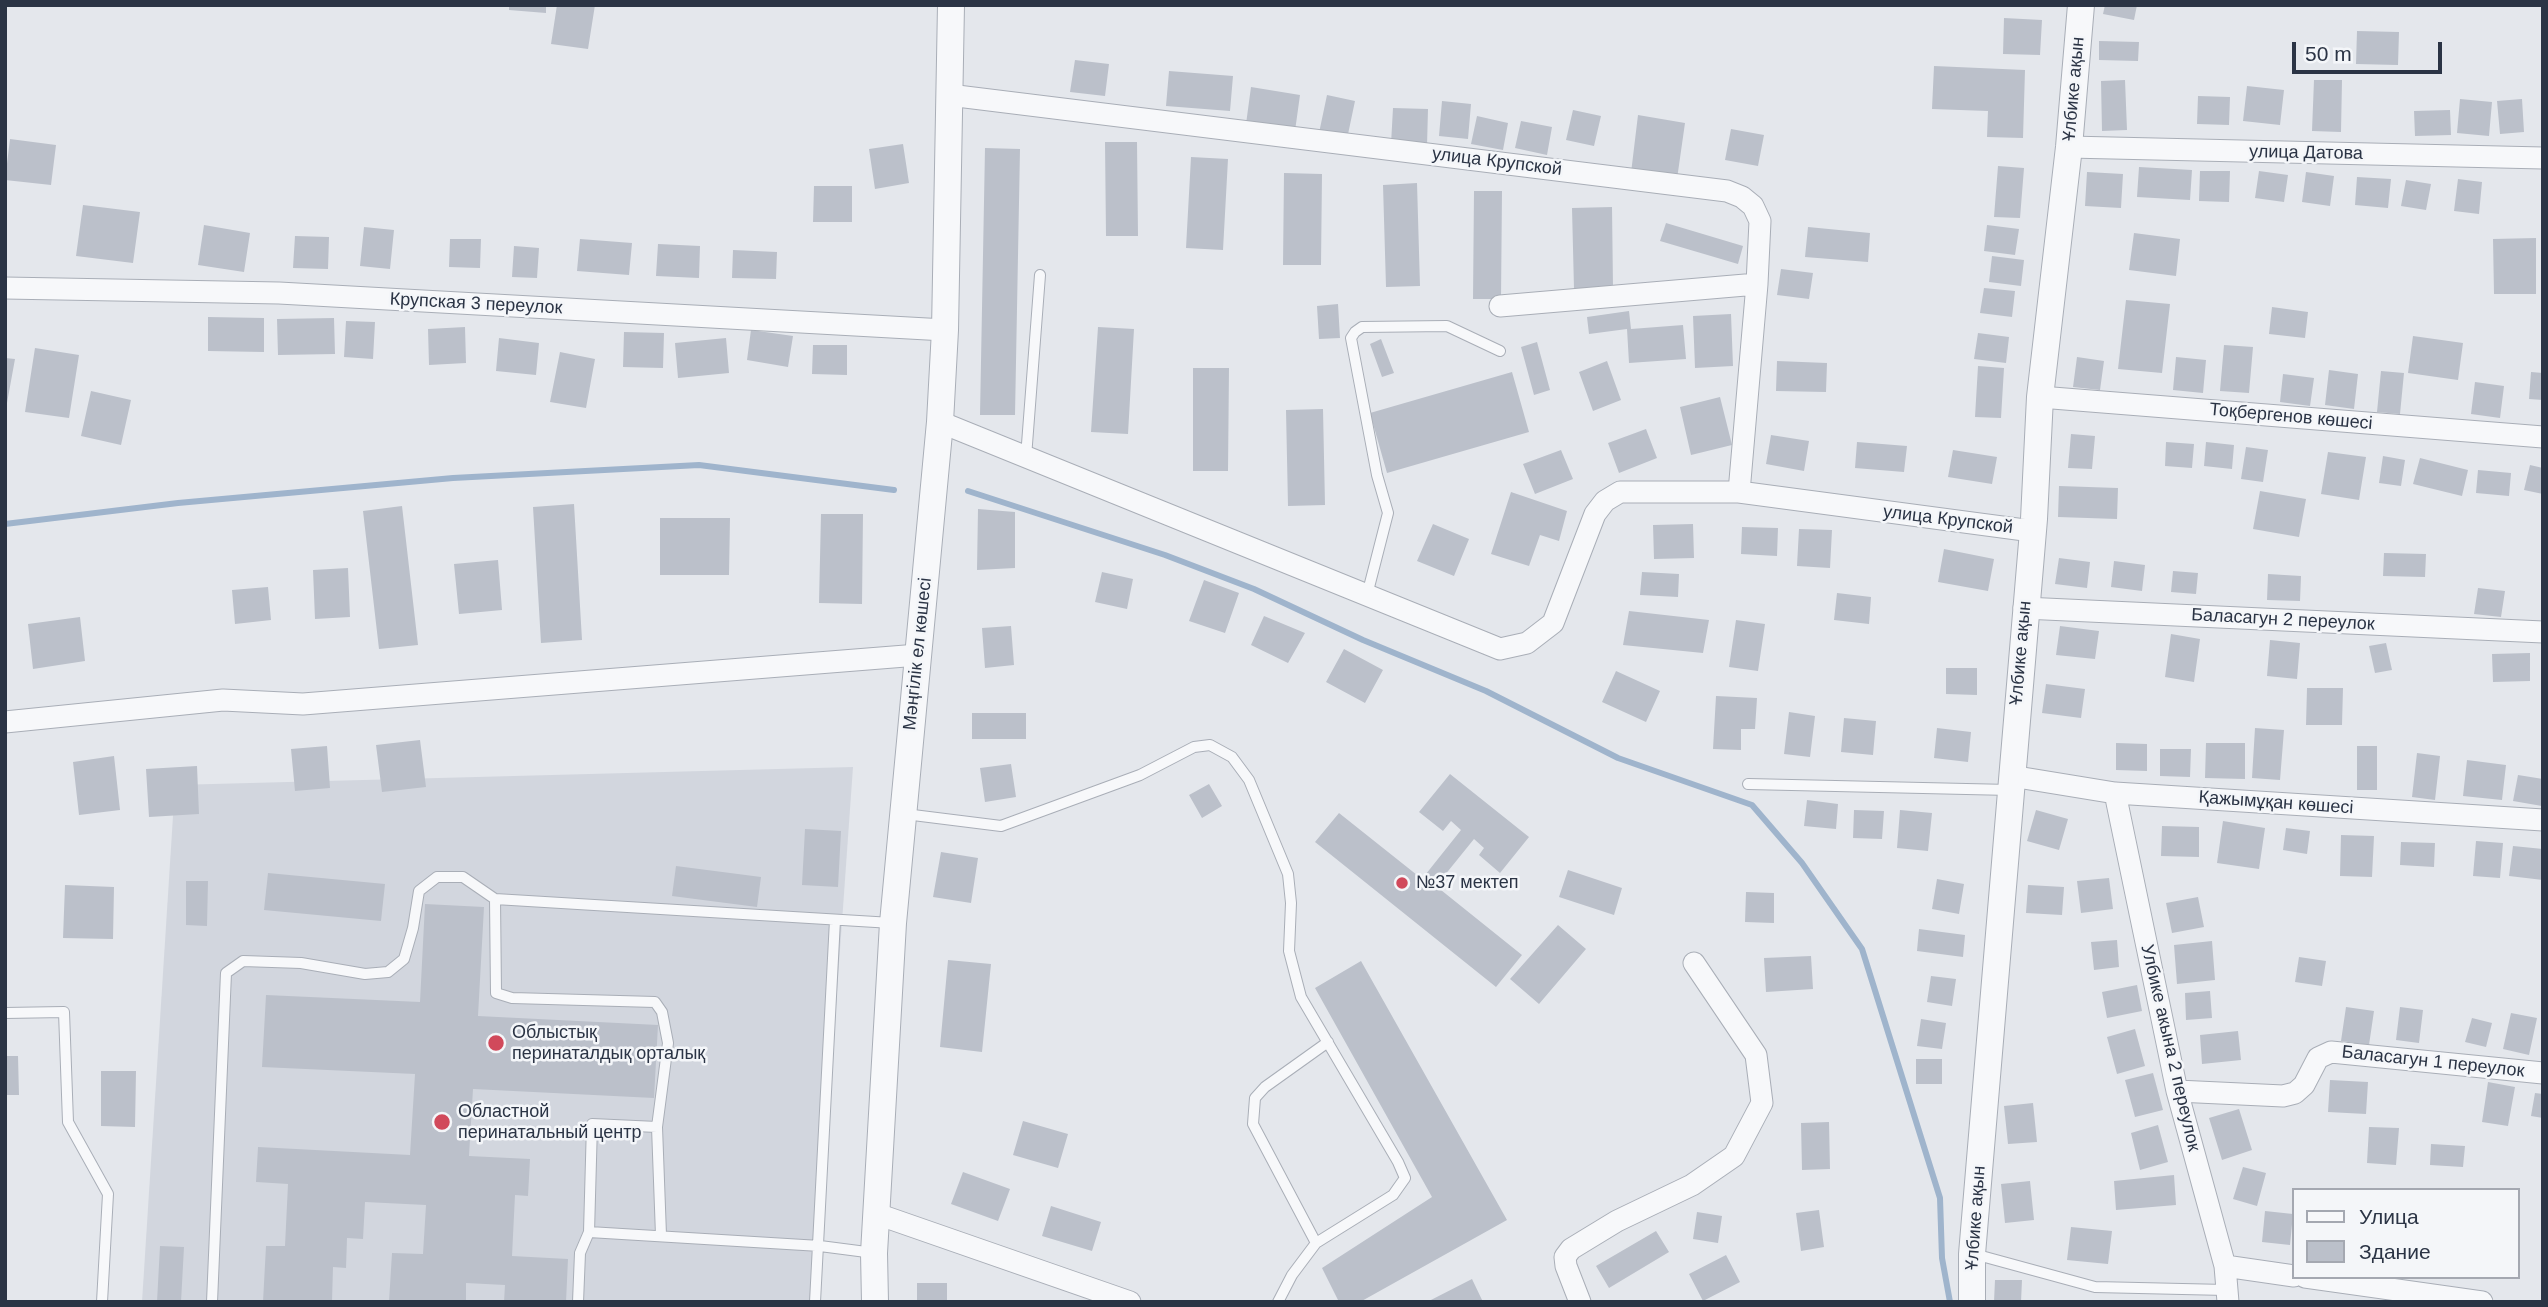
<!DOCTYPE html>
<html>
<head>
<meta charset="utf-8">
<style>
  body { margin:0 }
  #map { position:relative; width:2548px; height:1307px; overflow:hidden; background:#e4e7ec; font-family:Helvetica,sans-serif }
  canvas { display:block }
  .frame { position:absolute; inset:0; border:7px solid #2b3445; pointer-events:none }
  .legend { position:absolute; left:2292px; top:1188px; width:228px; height:91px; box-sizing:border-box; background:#f4f6f9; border:2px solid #a4a8b1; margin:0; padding:9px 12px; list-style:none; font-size:21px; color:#2b3445 }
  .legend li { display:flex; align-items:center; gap:14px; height:35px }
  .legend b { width:35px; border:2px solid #a4a8b1 }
  .scale { position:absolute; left:2292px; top:42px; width:150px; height:32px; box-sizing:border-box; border:4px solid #2b3445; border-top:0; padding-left:9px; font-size:21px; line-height:24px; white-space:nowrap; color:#2b3445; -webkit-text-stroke:5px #f4f6f9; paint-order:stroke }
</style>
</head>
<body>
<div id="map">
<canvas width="2548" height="1307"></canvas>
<div class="frame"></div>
<ul class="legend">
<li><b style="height:9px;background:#f7f8fa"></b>Улица</li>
<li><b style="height:19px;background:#bbc0ca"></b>Здание</li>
</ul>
<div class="scale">50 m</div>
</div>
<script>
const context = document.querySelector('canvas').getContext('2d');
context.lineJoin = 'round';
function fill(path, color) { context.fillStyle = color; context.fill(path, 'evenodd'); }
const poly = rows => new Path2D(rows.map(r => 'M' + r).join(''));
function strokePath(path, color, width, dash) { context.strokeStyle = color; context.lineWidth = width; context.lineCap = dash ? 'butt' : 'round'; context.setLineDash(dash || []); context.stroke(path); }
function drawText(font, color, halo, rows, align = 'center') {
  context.font = font + ' Helvetica,sans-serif'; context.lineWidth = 5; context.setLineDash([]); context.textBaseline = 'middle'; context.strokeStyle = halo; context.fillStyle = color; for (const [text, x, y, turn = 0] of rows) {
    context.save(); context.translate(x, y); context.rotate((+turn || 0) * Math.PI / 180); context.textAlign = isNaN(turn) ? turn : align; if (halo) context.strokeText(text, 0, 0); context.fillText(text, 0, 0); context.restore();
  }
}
const built = poly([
  [853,767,815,1302,142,1302,175,785]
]);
const stream = poly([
  [968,491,1165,555,1254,589,1363,640,1486,691,1618,758,1752,805,1802,863,1862,949,1940,1198,1942,1258,1950,1302],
  [5,524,178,503,453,478,699,465,894,490]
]);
const building = poly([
  [509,5,546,5,546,13,509,10],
  [557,5,595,5,588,49,551,44],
  [2105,5,2137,5,2134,20,2103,14],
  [2004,18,2042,20,2040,55,2003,54],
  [2357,31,2399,32,2398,65,2356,64],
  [2099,41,2139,42,2138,61,2099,60],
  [1075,60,1109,64,1105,96,1070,92],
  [1934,66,2025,70,2023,138,1987,137,1988,111,1932,109],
  [1169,71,1233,76,1230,111,1166,106],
  [2125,80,2127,130,2102,131,2101,81],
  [2314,80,2342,80,2341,132,2312,131],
  [2247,86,2284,90,2280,125,2243,121],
  [1251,87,1300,95,1295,131,1246,124],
  [1327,95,1355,101,1347,139,1319,133],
  [2198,96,2230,97,2229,125,2197,124],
  [2460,99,2492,102,2489,136,2457,133],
  [2522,99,2524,132,2500,134,2497,101],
  [1442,101,1471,104,1468,139,1439,136],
  [1393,108,1428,109,1427,146,1391,144],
  [1573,110,1601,116,1594,146,1566,140],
  [2450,110,2451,135,2415,136,2414,111],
  [1638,115,1685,123,1677,179,1631,173],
  [1477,116,1508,123,1503,150,1471,144],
  [1521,121,1552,127,1547,155,1515,148],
  [1731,129,1764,135,1758,166,1725,160],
  [10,139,56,145,51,185,5,180],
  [1105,142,1137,142,1138,236,1106,236],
  [903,144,909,183,875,189,869,149],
  [985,148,1020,149,1015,415,980,415],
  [1191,157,1228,159,1223,250,1186,248],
  [1998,166,2024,168,2020,218,1994,217],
  [2139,167,2192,170,2190,200,2137,197],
  [2200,171,2230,171,2229,202,2199,201],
  [2259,171,2288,175,2284,202,2255,198],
  [2087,172,2123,174,2121,208,2085,206],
  [2306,172,2334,176,2330,206,2302,202],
  [1284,173,1322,174,1321,265,1283,265],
  [2357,177,2391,179,2388,208,2355,205],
  [2458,179,2482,182,2479,214,2454,211],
  [2406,180,2431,184,2426,210,2401,206],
  [1417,183,1420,286,1386,287,1383,185],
  [814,186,852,186,852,222,813,222],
  [1474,191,1502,191,1501,299,1473,299],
  [83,205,140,212,133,263,76,256],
  [1612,207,1613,288,1574,289,1572,208],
  [1666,223,1743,246,1738,264,1660,241],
  [204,225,250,233,244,272,198,265],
  [1987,225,2019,229,2015,255,1984,251],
  [364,227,394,230,390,269,360,266],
  [1808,227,1870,233,1868,262,1805,257],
  [2134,233,2180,239,2176,276,2129,270],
  [295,236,329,237,328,269,293,268],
  [2536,238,2536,294,2494,294,2493,239],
  [450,239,481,239,480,268,449,267],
  [580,239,632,243,629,275,577,271],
  [658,244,700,246,699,278,656,276],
  [514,246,539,248,537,278,512,277],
  [733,250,777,252,776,279,732,278],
  [1992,256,2024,260,2021,286,1989,282],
  [1781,269,1813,273,1809,299,1777,295],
  [1984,288,2015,291,2012,317,1980,313],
  [2126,300,2170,304,2162,373,2118,369],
  [1338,304,1340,338,1319,339,1317,306],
  [2272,307,2308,312,2305,338,2269,334],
  [1629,311,1631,329,1683,325,1686,359,1629,363,1627,329,1589,334,1587,317],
  [1731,314,1733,366,1695,368,1693,316],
  [208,317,264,318,264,352,208,351],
  [334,318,335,354,278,355,277,319],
  [346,321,375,322,373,359,344,357],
  [465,327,466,363,429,365,428,329],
  [1098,327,1134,329,1128,434,1091,432],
  [751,330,793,336,788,367,747,360],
  [624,332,664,333,663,368,623,367],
  [1978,333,2009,337,2006,363,1974,359],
  [2413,336,2463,343,2458,380,2408,373],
  [499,338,539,343,536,375,496,371],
  [726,338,729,373,678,378,675,343],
  [1381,339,1394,373,1382,377,1370,344],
  [1537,342,1550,390,1534,395,1521,347],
  [813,345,847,345,847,375,812,374],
  [2224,345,2253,347,2249,393,2220,391],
  [35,348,79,355,69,418,25,412],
  [560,352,595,359,586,408,550,402],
  [2077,357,2104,361,2100,390,2073,387],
  [2176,357,2206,360,2203,393,2173,390],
  [5,358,15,359,7,403,5,403],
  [1607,361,1621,400,1593,411,1579,372],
  [1777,361,1827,363,1826,392,1776,391],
  [1978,366,2004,368,2001,418,1975,417],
  [1193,368,1229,368,1228,471,1193,471],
  [2329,370,2358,374,2354,409,2325,405],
  [2381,371,2404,373,2400,414,2377,412],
  [1512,372,1529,432,1387,473,1370,413],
  [2531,372,2543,373,2543,400,2529,399],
  [2283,374,2314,378,2310,406,2280,402],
  [2475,382,2504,386,2500,418,2471,414],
  [91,391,131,400,121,445,81,436],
  [1720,397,1732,445,1691,455,1680,407],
  [1323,409,1325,505,1288,506,1286,410],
  [1646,429,1657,458,1619,473,1608,443],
  [2071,434,2095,436,2092,469,2068,468],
  [1771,435,1809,441,1804,471,1766,464],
  [1857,442,1907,446,1904,472,1855,468],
  [2166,442,2194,444,2192,468,2165,466],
  [2206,442,2234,445,2232,469,2204,466],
  [2246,447,2268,450,2263,482,2241,479],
  [1561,450,1573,479,1535,494,1523,464],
  [1953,450,1997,457,1992,484,1948,477],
  [2328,452,2366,457,2359,500,2321,494],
  [2383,456,2405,460,2401,486,2379,483],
  [2420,458,2468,470,2462,496,2413,484],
  [2530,465,2543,468,2543,494,2524,490],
  [2478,470,2511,473,2509,496,2476,493],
  [2059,486,2118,488,2117,519,2058,517],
  [2260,491,2306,499,2299,537,2253,529],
  [1511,492,1567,511,1559,541,1540,535,1529,566,1491,554],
  [574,504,582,640,541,643,533,507],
  [402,506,418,645,379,649,363,511],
  [978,509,1015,512,1015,568,977,570],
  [821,514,863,514,862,604,819,603],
  [660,518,730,518,729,575,660,575],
  [1433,524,1469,539,1454,576,1417,561],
  [1693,524,1694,558,1654,559,1653,525],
  [1742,527,1778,528,1777,556,1741,554],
  [1799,529,1832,530,1830,568,1797,566],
  [1944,549,1994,559,1988,591,1938,582],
  [2384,553,2426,554,2425,577,2383,576],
  [2059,558,2090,562,2087,588,2055,584],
  [498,560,502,610,459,614,454,564],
  [2114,561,2145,565,2142,591,2111,587],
  [348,568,350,617,315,619,313,570],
  [2173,571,2198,573,2196,594,2171,592],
  [1102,572,1133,579,1127,609,1095,602],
  [1642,572,1679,574,1678,597,1640,595],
  [2268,574,2301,576,2300,601,2267,600],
  [1204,580,1239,593,1225,633,1189,621],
  [268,587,271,620,235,624,232,590],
  [2478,588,2505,591,2501,617,2474,614],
  [1837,593,1871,597,1869,624,1834,620],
  [1629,611,1709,620,1703,653,1623,645],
  [1264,616,1305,633,1288,663,1251,645],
  [80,617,85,661,33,669,28,624],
  [1736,620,1765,624,1758,671,1729,667],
  [1011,626,1014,665,985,668,982,628],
  [2060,626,2099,631,2095,659,2056,655],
  [2171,634,2200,639,2194,682,2165,677],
  [2270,640,2300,643,2297,679,2267,676],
  [2386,643,2392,670,2375,673,2369,646],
  [1344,649,1383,670,1365,703,1326,682],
  [2530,653,2530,681,2493,682,2492,654],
  [1946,668,1977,668,1977,695,1946,694],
  [1616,671,1660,691,1646,722,1602,702],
  [2046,684,2085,689,2081,718,2042,713],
  [2307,688,2343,688,2342,725,2306,725],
  [1716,696,1757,698,1755,729,1741,729,1741,750,1713,749],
  [1789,712,1815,716,1810,757,1784,754],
  [972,713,1026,713,1026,739,972,739],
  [1844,718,1876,721,1873,755,1841,752],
  [1937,728,1971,732,1968,762,1934,758],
  [2255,728,2284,730,2280,780,2252,778],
  [420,740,426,787,382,792,376,745],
  [2116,743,2147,744,2147,771,2116,770],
  [2206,743,2245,743,2245,779,2205,778],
  [327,746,330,788,295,791,291,749],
  [2357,746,2377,746,2377,790,2357,790],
  [2160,749,2191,749,2190,777,2160,776],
  [2417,753,2440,756,2435,800,2412,797],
  [114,756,120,810,79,815,73,762],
  [2467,760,2506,765,2502,800,2463,796],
  [1011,764,1016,797,985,802,980,768],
  [197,766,199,814,149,817,146,769],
  [1450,774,1529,837,1500,873,1479,855,1484,848,1474,839,1436,886,1522,955,1496,987,1315,842,1339,813,1422,879,1461,830,1451,821,1443,831,1419,812],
  [2518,775,2543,779,2542,806,2513,801],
  [1209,784,1222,806,1202,818,1189,795],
  [1807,800,1838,804,1836,829,1804,826],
  [1854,810,1884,811,1882,839,1853,838],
  [1900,810,1932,813,1928,851,1897,848],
  [2036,810,2068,819,2059,850,2027,841],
  [2223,821,2265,828,2259,869,2217,863],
  [2162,826,2199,827,2199,857,2161,856],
  [2286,828,2310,831,2307,854,2283,850],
  [805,829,841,831,838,887,802,885],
  [2341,835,2374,836,2372,877,2340,876],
  [2476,841,2503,843,2500,878,2473,876],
  [2401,842,2435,843,2434,867,2400,865],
  [2513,846,2543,849,2543,880,2509,876],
  [941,852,978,858,971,903,933,897],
  [676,866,761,877,757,907,672,896],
  [1568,870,1622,888,1614,915,1559,897],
  [268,873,385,884,381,921,264,910],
  [2109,878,2113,909,2081,913,2077,881],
  [1937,879,1964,884,1959,914,1932,909],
  [186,881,208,881,207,926,186,925],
  [65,885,114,887,113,939,63,938],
  [2028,885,2064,887,2062,915,2026,913],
  [1746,892,1774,893,1774,923,1745,922],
  [2198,897,2204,927,2172,933,2166,903],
  [425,904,484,907,478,1016,658,1025,654,1098,473,1089,469,1156,530,1159,528,1196,515,1195,512,1256,568,1259,566,1302,504,1302,505,1285,466,1283,466,1302,389,1302,392,1253,423,1254,426,1205,365,1202,363,1239,347,1238,346,1268,333,1267,332,1302,263,1302,266,1246,285,1246,288,1184,256,1182,258,1147,410,1155,415,1074,262,1067,266,995,420,1002],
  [1558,925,1586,949,1539,1004,1510,979],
  [1919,929,1965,935,1963,957,1917,951],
  [2117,940,2119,967,2094,970,2091,942],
  [2212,941,2215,980,2177,984,2174,945],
  [1811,956,1813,989,1766,992,1764,958],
  [2299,957,2326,961,2322,986,2295,982],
  [948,960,991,964,982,1052,940,1047],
  [1361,961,1507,1220,1360,1302,1339,1302,1322,1268,1432,1197,1315,988],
  [1931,976,1956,979,1952,1006,1927,1002],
  [2137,985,2142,1011,2107,1018,2102,992],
  [2210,991,2212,1018,2186,1020,2185,993],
  [2346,1007,2374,1011,2369,1045,2341,1041],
  [2400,1007,2423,1010,2419,1043,2396,1040],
  [2511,1013,2537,1018,2529,1055,2503,1049],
  [2472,1018,2492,1023,2486,1047,2465,1042],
  [1921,1019,1946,1023,1942,1049,1917,1046],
  [2135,1029,2145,1066,2117,1074,2107,1037],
  [2238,1031,2241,1060,2202,1064,2200,1035],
  [5,1056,18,1056,19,1095,5,1095],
  [1916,1059,1942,1059,1942,1084,1916,1084],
  [101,1071,136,1071,135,1127,101,1126],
  [2153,1073,2163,1110,2135,1117,2125,1080],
  [2330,1080,2368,1082,2366,1114,2328,1112],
  [2488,1082,2515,1087,2508,1126,2482,1122],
  [2535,1093,2543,1094,2543,1118,2531,1116],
  [2033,1103,2037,1142,2008,1144,2004,1106],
  [2239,1109,2252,1150,2222,1160,2209,1118],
  [1023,1121,1068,1134,1058,1168,1013,1155],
  [1829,1122,1830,1169,1802,1170,1801,1123],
  [2158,1125,2168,1162,2140,1170,2131,1133],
  [2369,1127,2399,1128,2396,1165,2367,1163],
  [2431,1144,2465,1146,2463,1167,2430,1165],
  [2243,1167,2266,1173,2257,1206,2233,1199],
  [963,1172,1010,1189,998,1221,951,1204],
  [2174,1175,2176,1205,2116,1210,2114,1181],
  [2030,1181,2034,1220,2005,1223,2001,1184],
  [1051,1206,1101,1222,1092,1251,1042,1236],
  [1819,1210,1824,1247,1801,1251,1796,1213],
  [2265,1211,2293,1214,2290,1245,2262,1242],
  [1697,1212,1722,1216,1718,1243,1693,1239],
  [2071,1227,2112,1231,2108,1264,2067,1260],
  [1656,1231,1669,1252,1609,1288,1596,1266],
  [160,1246,184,1247,181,1302,157,1302],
  [1726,1255,1740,1282,1703,1301,1689,1274],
  [1472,1279,1483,1302,1427,1302],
  [1995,1280,2022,1280,2021,1302,1994,1302],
  [917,1283,947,1283,947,1302,917,1302]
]);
const service = poly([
  [1026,457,1040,275],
  [1367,595,1388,513,1377,475,1351,338,1355,332,1362,327,1447,326,1500,351],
  [1748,784,2010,790],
  [905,814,1001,826,1140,775,1194,747,1210,745,1232,757,1249,780,1288,874,1291,903,1289,951,1301,997,1398,1162,1405,1178,1393,1195,1316,1243,1292,1275,1278,1302],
  [495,899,496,993,512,998,655,1002,662,1012,668,1043,657,1127],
  [5,1013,64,1012,68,1122,108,1194,102,1302],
  [589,1232,592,1124,657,1127,661,1235],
  [1316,1243,1253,1124,1255,1098,1265,1087,1328,1042],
  [1974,1254,2095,1287,2226,1290],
  [212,1302,226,973,243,961,301,963,365,974,388,972,404,959,413,928,419,891,437,877,463,877,495,899,892,923],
  [578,1302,580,1253,589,1232,820,1246,874,1253],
  [815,1302,835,920]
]);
const minor = poly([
  [949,95,1727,191,1742,197,1753,206,1760,221,1757,284,1739,492],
  [2069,147,2543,158],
  [5,288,279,293,945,330],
  [1500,306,1757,284],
  [2040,397,2543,437],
  [940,422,1500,649,1527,643,1553,623,1595,514,1605,501,1620,492,1739,492,2032,531],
  [2024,608,2543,632],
  [5,722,223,700,303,704,918,655],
  [2011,776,2115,793,2543,820],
  [2115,793,2177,1091,2225,1266,2228,1302],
  [2177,1091,2283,1096,2295,1093,2304,1085,2318,1058,2331,1052,2543,1073],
  [877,1214,1130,1302],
  [2225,1266,2294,1276],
  [2305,1277,2482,1302],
  [1580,1302,1566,1266,1565,1257,1571,1249,1617,1221,1692,1185,1734,1156,1762,1103,1756,1055,1694,963]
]);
const tertiary = poly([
  [875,1302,874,1253,893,923,940,422,945,330,951,5],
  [1972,1302,1972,1254,2034,519,2040,397,2069,147,2081,5]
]);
const markers = [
  [1402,883,7,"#d1495b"],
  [496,1043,9,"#d1495b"],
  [442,1122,9,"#d1495b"]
];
const streetNames = [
  ["Ұлбике ақын",2074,89,-85],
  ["улица Датова",2306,153,1],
  ["улица Крупской",1497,162,7],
  ["Крупская 3 переулок",476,304,3],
  ["Тоқбергенов көшесі",2291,417,5],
  ["улица Крупской",1948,520,7],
  ["Баласагун 2 переулок",2283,620,3],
  ["Ұлбике ақын",2021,653,-85],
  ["Мәңгілік ел көшесі",918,654,-84],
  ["Қажымұқан көшесі",2276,803,4],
  ["Улбике акына 2 переулок",2170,1048,77],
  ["Баласагун 1 переулок",2433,1062,6],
  ["Ұлбике ақын",1976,1218,-86]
];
const poiNames = [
  ["№37 мектеп",1416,883],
  ["Облыстық",512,1033],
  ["перинаталдық орталық",512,1054],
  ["Областной",458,1112],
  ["перинатальный центр",458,1133]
];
fill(built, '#d2d6de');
strokePath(stream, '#9fb4cc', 6);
fill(building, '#bbc0ca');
strokePath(service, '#a9aeb7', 12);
strokePath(minor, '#a9aeb7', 23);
strokePath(tertiary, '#a9aeb7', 28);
strokePath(service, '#f7f8fa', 10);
strokePath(minor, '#f7f8fa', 21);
strokePath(tertiary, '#f7f8fa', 26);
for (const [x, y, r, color] of markers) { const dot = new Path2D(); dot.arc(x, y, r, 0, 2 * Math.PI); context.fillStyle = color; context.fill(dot); strokePath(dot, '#f4f6f9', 2.5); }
drawText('18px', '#2b3445', '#f4f6f9', streetNames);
drawText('18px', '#2b3445', '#f4f6f9', poiNames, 'left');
</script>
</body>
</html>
